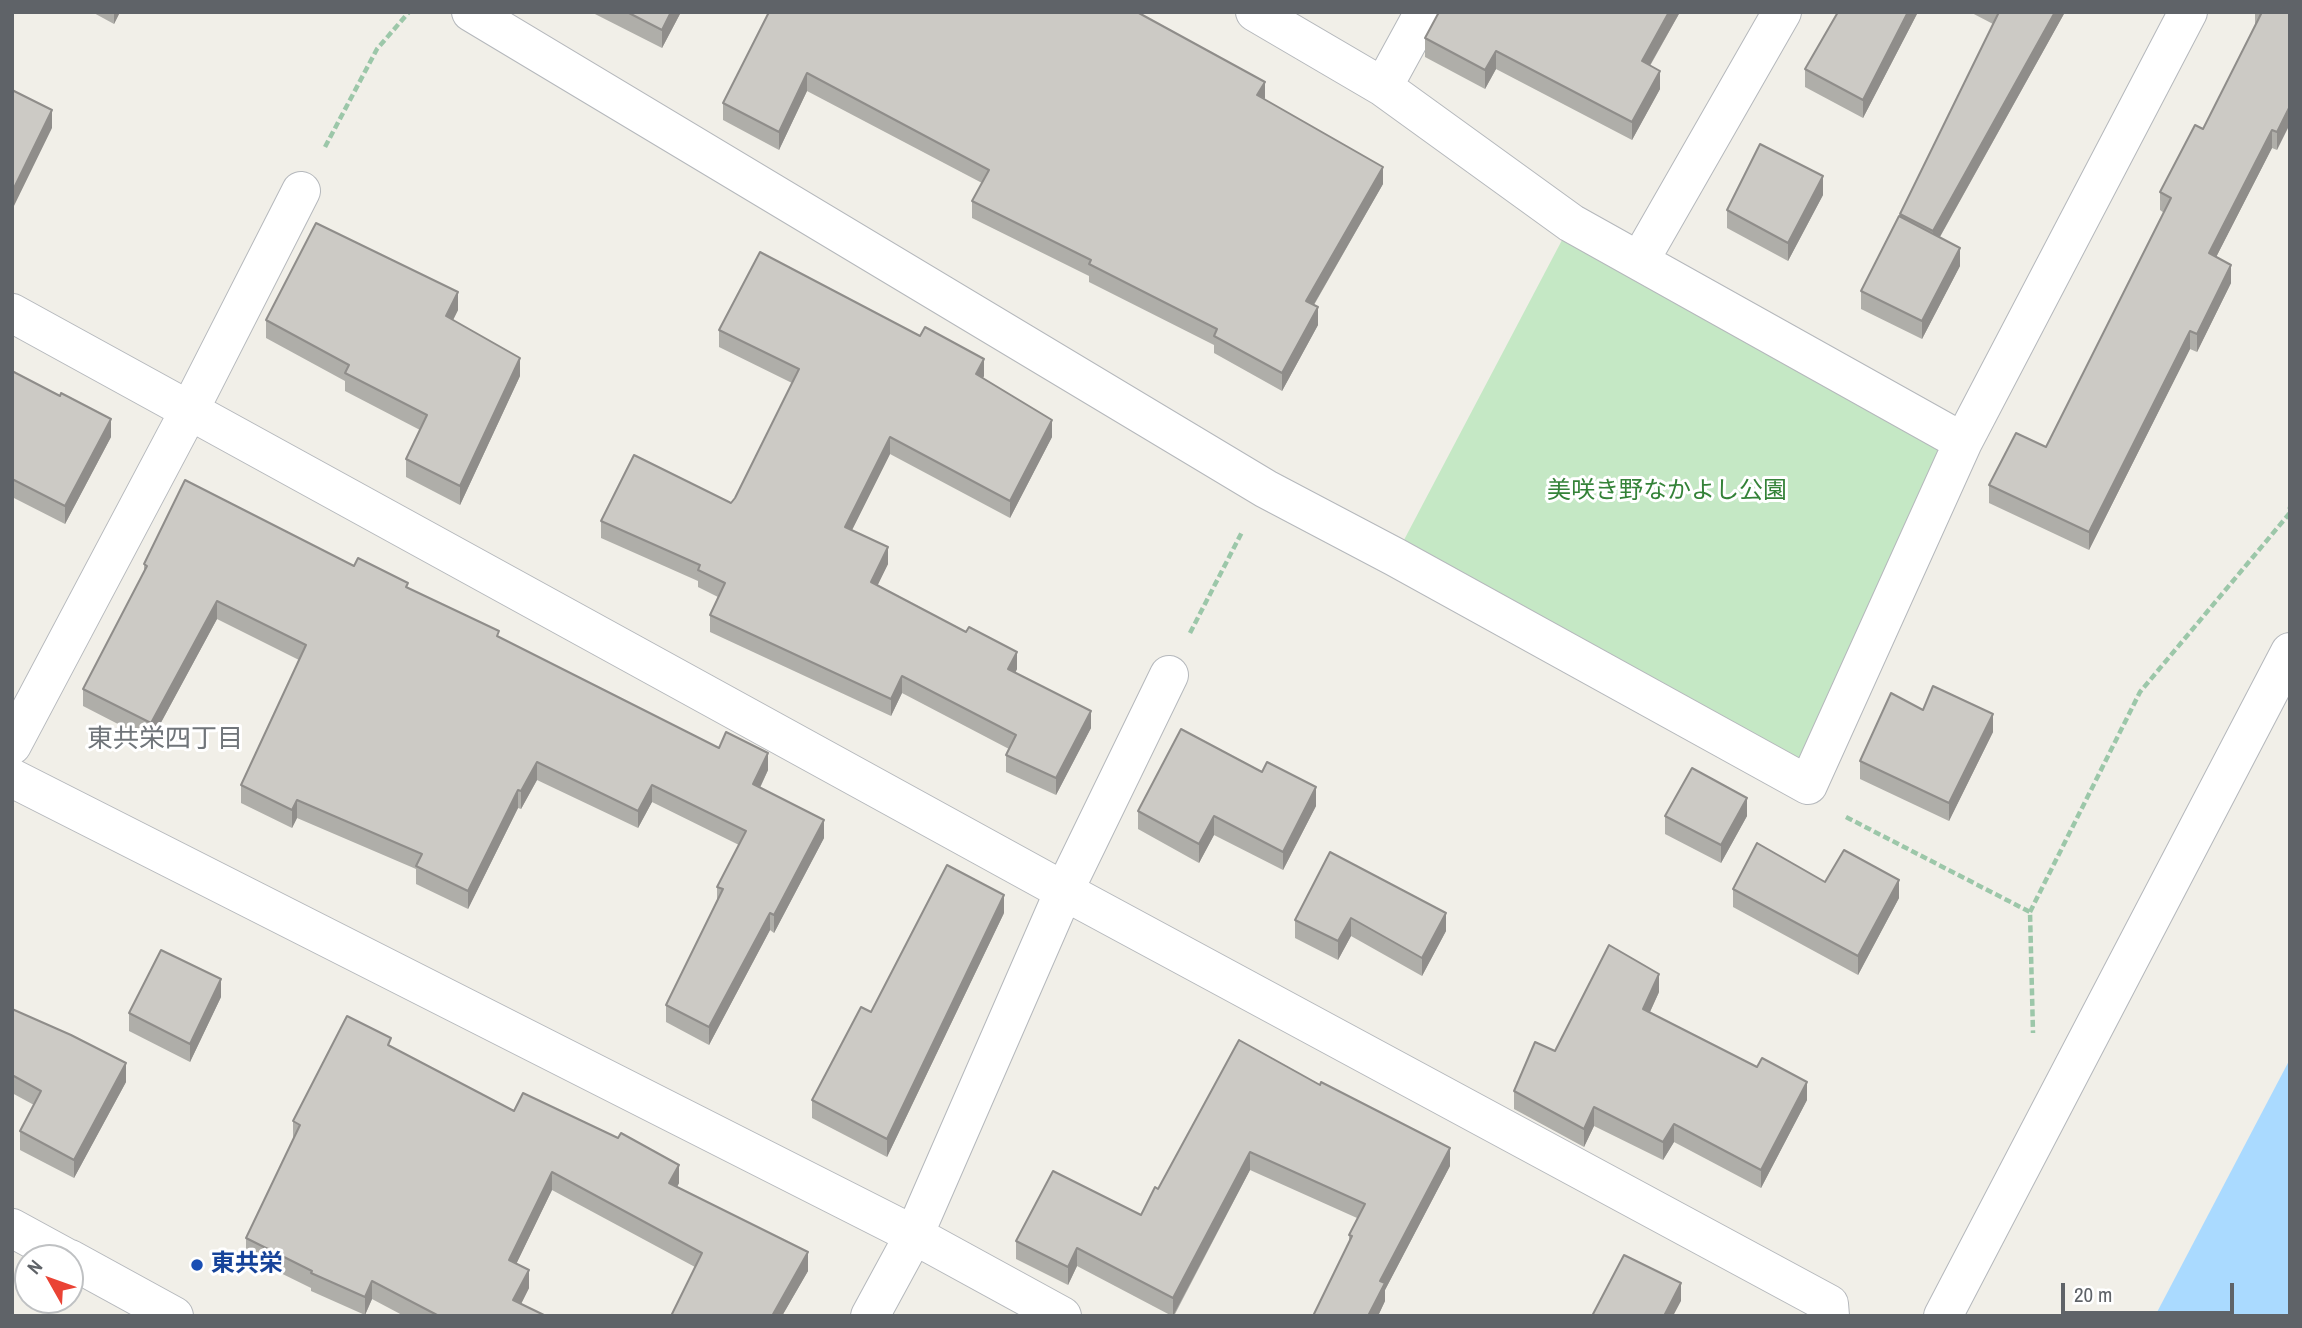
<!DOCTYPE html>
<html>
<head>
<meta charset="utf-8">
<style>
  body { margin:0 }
  #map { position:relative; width:2302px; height:1328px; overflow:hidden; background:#f1efe8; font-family:"Archivo Narrow",sans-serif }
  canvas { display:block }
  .frame { position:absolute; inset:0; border:14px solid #5f6368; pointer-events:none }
  .north { position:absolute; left:14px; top:1244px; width:70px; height:70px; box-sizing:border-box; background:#fff; border:2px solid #bfc1c3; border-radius:50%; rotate:310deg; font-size:19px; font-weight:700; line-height:28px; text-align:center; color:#5f6368 }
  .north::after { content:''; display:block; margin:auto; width:24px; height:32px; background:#ea4335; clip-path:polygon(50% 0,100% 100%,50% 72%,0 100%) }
  .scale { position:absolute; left:2061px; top:1283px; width:173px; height:32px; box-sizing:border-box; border:4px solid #5f6368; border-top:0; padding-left:9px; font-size:21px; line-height:24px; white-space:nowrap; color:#5f6368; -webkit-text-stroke:5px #fff; paint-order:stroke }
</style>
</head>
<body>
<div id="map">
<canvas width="2302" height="1328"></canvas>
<div class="frame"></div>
<div class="north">N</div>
<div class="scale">20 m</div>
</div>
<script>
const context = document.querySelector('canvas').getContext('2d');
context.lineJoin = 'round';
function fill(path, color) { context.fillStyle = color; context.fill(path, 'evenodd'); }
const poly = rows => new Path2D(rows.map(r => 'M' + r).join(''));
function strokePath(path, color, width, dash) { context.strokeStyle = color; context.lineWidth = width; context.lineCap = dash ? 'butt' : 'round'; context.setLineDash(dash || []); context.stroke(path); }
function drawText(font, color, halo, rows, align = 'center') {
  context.font = font + ' "Archivo Narrow","Noto Sans JP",sans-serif'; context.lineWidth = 6; context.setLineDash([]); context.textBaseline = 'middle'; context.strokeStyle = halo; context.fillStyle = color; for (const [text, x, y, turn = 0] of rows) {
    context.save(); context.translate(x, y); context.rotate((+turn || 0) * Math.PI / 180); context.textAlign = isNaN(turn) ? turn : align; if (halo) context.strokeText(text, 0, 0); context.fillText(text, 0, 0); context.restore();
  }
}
const green = poly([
  [1571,223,1963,442,1808,785,1395,557]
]);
const water = poly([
  [2290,1059,2290,1316,2155,1316]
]);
const path = poly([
  [325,147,377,49,409,12],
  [1190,633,1242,532],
  [1846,817,2030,912,2033,1033],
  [2030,912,2140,692,2289,514,2290,507]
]);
const minor = poly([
  [471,12,1266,489,1395,557,1808,785,1963,442,2188,12],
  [1255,12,1383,87,1571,223,1963,442],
  [1383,87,1424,12],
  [1640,260,1782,12],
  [12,313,1064,891,1829,1304,1830,1316],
  [12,745,189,411,301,191],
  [12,778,914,1235,1062,1316],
  [870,1316,914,1235,1064,891,1169,675],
  [1943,1316,2290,652]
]);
const tertiary = poly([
  [12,1228,67,1258],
  [70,1259,174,1316]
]);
const wall = poly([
  [92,12,120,12,114,24],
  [591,12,681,12,662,48],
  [769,12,1264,100,1383,184,1314,305,1318,325,1282,391,1214,353,1214,345,1089,282,1089,276,972,218,972,201,982,183,807,91,779,150,723,120,723,103],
  [1680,12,1650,66,1660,89,1632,140,1496,69,1485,89,1425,57,1425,38],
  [1918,12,1863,118,1805,87,1805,69],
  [1970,12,2065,12,1940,237,1960,266,1922,339,1861,309,1861,291,1900,216,1900,214,1993,24],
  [2255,12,2290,12,2277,150,2272,148,2216,257,2231,283,2197,352,2190,349,2089,550,1989,503,1989,485,2046,447,2164,213,2160,210,2160,192,2203,129,2255,25],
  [1823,195,1788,261,1727,228,1727,210],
  [458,310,453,320,520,376,460,505,406,477,406,459,420,430,345,391,345,381,266,338,266,320],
  [719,330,984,376,983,378,1052,437,1010,518,890,454,852,530,888,564,877,585,1017,669,1015,673,1091,728,1056,795,1006,772,1006,755,1009,749,902,693,891,716,710,632,710,615,718,597,698,587,698,581,601,538,601,521,731,503,735,498,792,383,719,347],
  [12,371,60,396,111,437,65,524,12,497],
  [144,564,354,566,408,588,499,637,719,748,768,770,760,788,824,838,774,933,770,930,709,1045,666,1022,666,1005,717,900,717,887,739,845,652,802,638,828,537,780,521,809,518,808,468,909,416,884,416,869,297,818,292,828,241,803,241,785,299,660,217,619,151,741,83,706,83,689,144,572],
  [1923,710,1993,732,1949,821,1860,779,1860,761],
  [1316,806,1283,870,1214,835,1199,863,1138,829,1138,811],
  [1665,816,1747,816,1721,863,1665,834],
  [1330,852,1446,931,1422,976,1351,936,1338,960,1295,938,1295,920],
  [1825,882,1899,898,1858,975,1733,907,1733,889],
  [1004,913,887,1157,812,1118,812,1100,871,1012],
  [1659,992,1650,1012,1807,1100,1761,1188,1674,1142,1663,1160,1594,1126,1584,1147,1514,1109,1514,1091,1555,1051],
  [221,997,190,1062,129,1031,129,1013],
  [12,1009,126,1082,74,1178,20,1150,20,1131,34,1105,12,1093],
  [1239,1040,1450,1166,1385,1290,1385,1301,1378,1316,1313,1316,1349,1242,1349,1235,1357,1218,1250,1170,1174,1316,1172,1316,1077,1266,1068,1285,1016,1259,1016,1241,1141,1215,1158,1189],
  [391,1047,514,1111,679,1183,677,1187,808,1271,782,1316,671,1316,695,1267,552,1190,516,1264,529,1288,521,1304,546,1316,404,1316,372,1299,365,1315,311,1291,311,1288,246,1256,246,1238,293,1140,293,1121]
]);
const shadedWall = poly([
  [114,12,120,12,114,24],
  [671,12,681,12,662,48,662,30],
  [1669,12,1680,12,1642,79,1642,61],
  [1908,12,1918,12,1863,118,1863,100],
  [2055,12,2065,12,1933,249,1933,231],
  [1496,51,1496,69,1485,89,1485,70],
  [1660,71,1660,89,1632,140,1632,122],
  [807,73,807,91,779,150,779,132],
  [1265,82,1265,99,1257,95],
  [2290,106,2290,124,2277,150,2277,132],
  [52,110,52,128,12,210,12,192],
  [2272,130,2272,148,2209,271,2209,253],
  [1383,167,1383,184,1306,318,1306,301],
  [1823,176,1823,195,1788,261,1788,243],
  [1960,248,1960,266,1922,339,1922,321],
  [2231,265,2231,283,2197,352,2197,334],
  [458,292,458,310,446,334,446,316],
  [1318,307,1318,325,1282,391,1282,373],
  [2190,331,2190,349,2089,550,2089,532],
  [520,358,520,376,460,505,460,486],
  [984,359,984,376,976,391,976,374],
  [111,419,111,437,65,524,65,506],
  [1052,420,1052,437,1010,518,1010,501],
  [890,437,890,454,845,544,845,527],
  [888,547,888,564,871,599,871,582],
  [217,601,217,619,151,741,151,723],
  [1017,652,1017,669,1008,686,1008,669],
  [902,676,902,693,891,716,891,699],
  [1091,711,1091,728,1056,795,1056,778],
  [1993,714,1993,732,1949,821,1949,803],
  [768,753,768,770,753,802,753,784],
  [537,762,537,780,521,809,521,791],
  [652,785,652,802,638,828,638,811],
  [1316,787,1316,806,1283,870,1283,852],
  [518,790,518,808,468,909,468,891],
  [1747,798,1747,816,1721,863,1721,845],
  [297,800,297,818,292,828,292,810],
  [1214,816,1214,835,1199,863,1199,844],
  [824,820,824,838,774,933,774,915],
  [1899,880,1899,898,1858,975,1858,956],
  [1004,895,1004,913,887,1157,887,1139],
  [770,913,770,930,709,1045,709,1027],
  [1446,913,1446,931,1422,976,1422,958],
  [1351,918,1351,936,1338,960,1338,941],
  [1659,974,1659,992,1643,1027,1643,1009],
  [221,979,221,997,190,1062,190,1044],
  [126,1063,126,1082,74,1178,74,1160],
  [1807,1082,1807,1100,1761,1188,1761,1170],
  [1594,1107,1594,1126,1584,1147,1584,1129],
  [1674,1124,1674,1142,1663,1160,1663,1142],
  [1450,1148,1450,1166,1385,1290,1385,1301,1378,1316,1368,1316,1380,1281],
  [1250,1152,1250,1170,1173,1316,1173,1298],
  [679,1165,679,1183,669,1202,669,1183],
  [552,1172,552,1190,509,1279,509,1260],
  [1077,1248,1077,1266,1068,1285,1068,1267],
  [808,1252,808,1271,782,1316,772,1316],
  [529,1270,529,1288,515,1316,513,1300],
  [372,1281,372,1299,365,1315,365,1297],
  [1681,1283,1681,1301,1673,1316,1664,1316]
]);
const building = poly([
  [627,12,671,12,662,30,627,12],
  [769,12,1077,12,1079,13,1080,12,1137,12,1265,82,1257,95,1383,167,1306,301,1318,307,1282,373,1214,336,1217,329,1089,264,1091,260,972,201,989,170,807,73,779,132,723,103,769,12],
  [1439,12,1669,12,1642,61,1660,71,1632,122,1496,51,1485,70,1425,38,1439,12],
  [1838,12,1908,12,1863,100,1805,69,1838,12],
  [1999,12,2055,12,1933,231,1900,214,1999,12],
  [2262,12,2290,12,2290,106,2277,132,2272,130,2209,253,2231,265,2197,334,2190,331,2089,532,1989,485,2016,433,2046,447,2171,198,2160,192,2195,125,2203,129,2262,12],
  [12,90,52,110,12,192,12,90],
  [1760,144,1823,176,1788,243,1727,210,1760,144],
  [1899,216,1960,248,1922,321,1861,291,1899,216],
  [316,223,458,292,446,316,520,358,460,486,406,459,427,415,345,373,349,365,266,320,316,223],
  [760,252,920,336,925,327,984,359,976,374,1052,420,1010,501,890,437,845,527,888,547,871,582,966,632,969,627,1017,652,1008,669,1091,711,1056,778,1006,755,1016,735,902,676,891,699,710,615,725,583,698,570,700,565,601,521,634,455,731,503,735,498,799,369,719,330,760,252],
  [12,371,60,396,61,393,111,419,65,506,12,479,12,371],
  [185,480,354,566,358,558,408,583,406,587,499,631,497,636,719,748,726,732,768,753,753,784,824,820,774,915,770,913,709,1027,666,1005,723,889,717,887,746,831,652,785,638,811,537,762,521,791,518,790,468,891,416,866,422,854,297,800,292,810,241,785,306,645,217,601,151,723,83,689,147,566,144,564,185,480],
  [1933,686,1993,714,1949,803,1860,761,1891,693,1923,710,1933,686],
  [1181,729,1262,772,1267,762,1316,787,1283,852,1214,816,1199,844,1138,811,1181,729],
  [1692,768,1747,798,1721,845,1665,816,1692,768],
  [1757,843,1825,882,1844,850,1899,880,1858,956,1733,889,1757,843],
  [1330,852,1446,913,1422,958,1351,918,1338,941,1295,920,1330,852],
  [947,865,1004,895,887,1139,812,1100,861,1007,871,1012,947,865],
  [1609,945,1659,974,1643,1009,1757,1067,1762,1058,1807,1082,1761,1170,1674,1124,1663,1142,1594,1107,1584,1129,1514,1091,1535,1042,1555,1051,1609,945],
  [161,950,221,979,190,1044,129,1013,161,950],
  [12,1009,71,1035,126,1063,74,1160,20,1131,41,1091,12,1075,12,1009],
  [347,1016,391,1038,388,1045,514,1111,523,1093,618,1138,621,1133,679,1165,669,1183,808,1252,772,1316,671,1316,702,1253,552,1172,509,1260,529,1270,513,1300,546,1316,439,1316,372,1281,365,1297,311,1273,312,1271,246,1238,300,1125,293,1121,347,1016],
  [1239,1040,1320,1085,1321,1082,1450,1148,1380,1281,1385,1283,1368,1316,1313,1316,1352,1236,1349,1235,1365,1204,1250,1152,1173,1298,1077,1248,1068,1267,1016,1241,1053,1171,1141,1215,1155,1187,1158,1189,1239,1040],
  [1624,1255,1681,1283,1664,1316,1592,1316,1624,1255]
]);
const markers = [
  [197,1265,7,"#1a4fb4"]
];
const parkNames = [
  ["美咲き野なかよし公園",1667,492]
];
const transitNames = [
  ["東共栄",211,1265]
];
const neighbourhoodNames = [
  ["東共栄四丁目",165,740]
];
fill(green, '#c5e8c5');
fill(water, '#aadaff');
strokePath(minor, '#b5b8bc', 40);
strokePath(tertiary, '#b5b8bc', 40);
strokePath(path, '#9cc7a9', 4.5, [7, 3.5]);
strokePath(minor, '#fff', 38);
strokePath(tertiary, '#fff', 38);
fill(wall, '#afaea9');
fill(shadedWall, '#8f8d8a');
fill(building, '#cccac5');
strokePath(building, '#8f8d8a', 2);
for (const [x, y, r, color] of markers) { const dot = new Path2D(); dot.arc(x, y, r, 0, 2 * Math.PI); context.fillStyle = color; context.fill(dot); strokePath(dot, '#fff', 2.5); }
drawText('24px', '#348238', '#fff', parkNames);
drawText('bold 24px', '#164399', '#fff', transitNames, 'left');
drawText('26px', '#70757a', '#fff', neighbourhoodNames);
</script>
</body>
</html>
